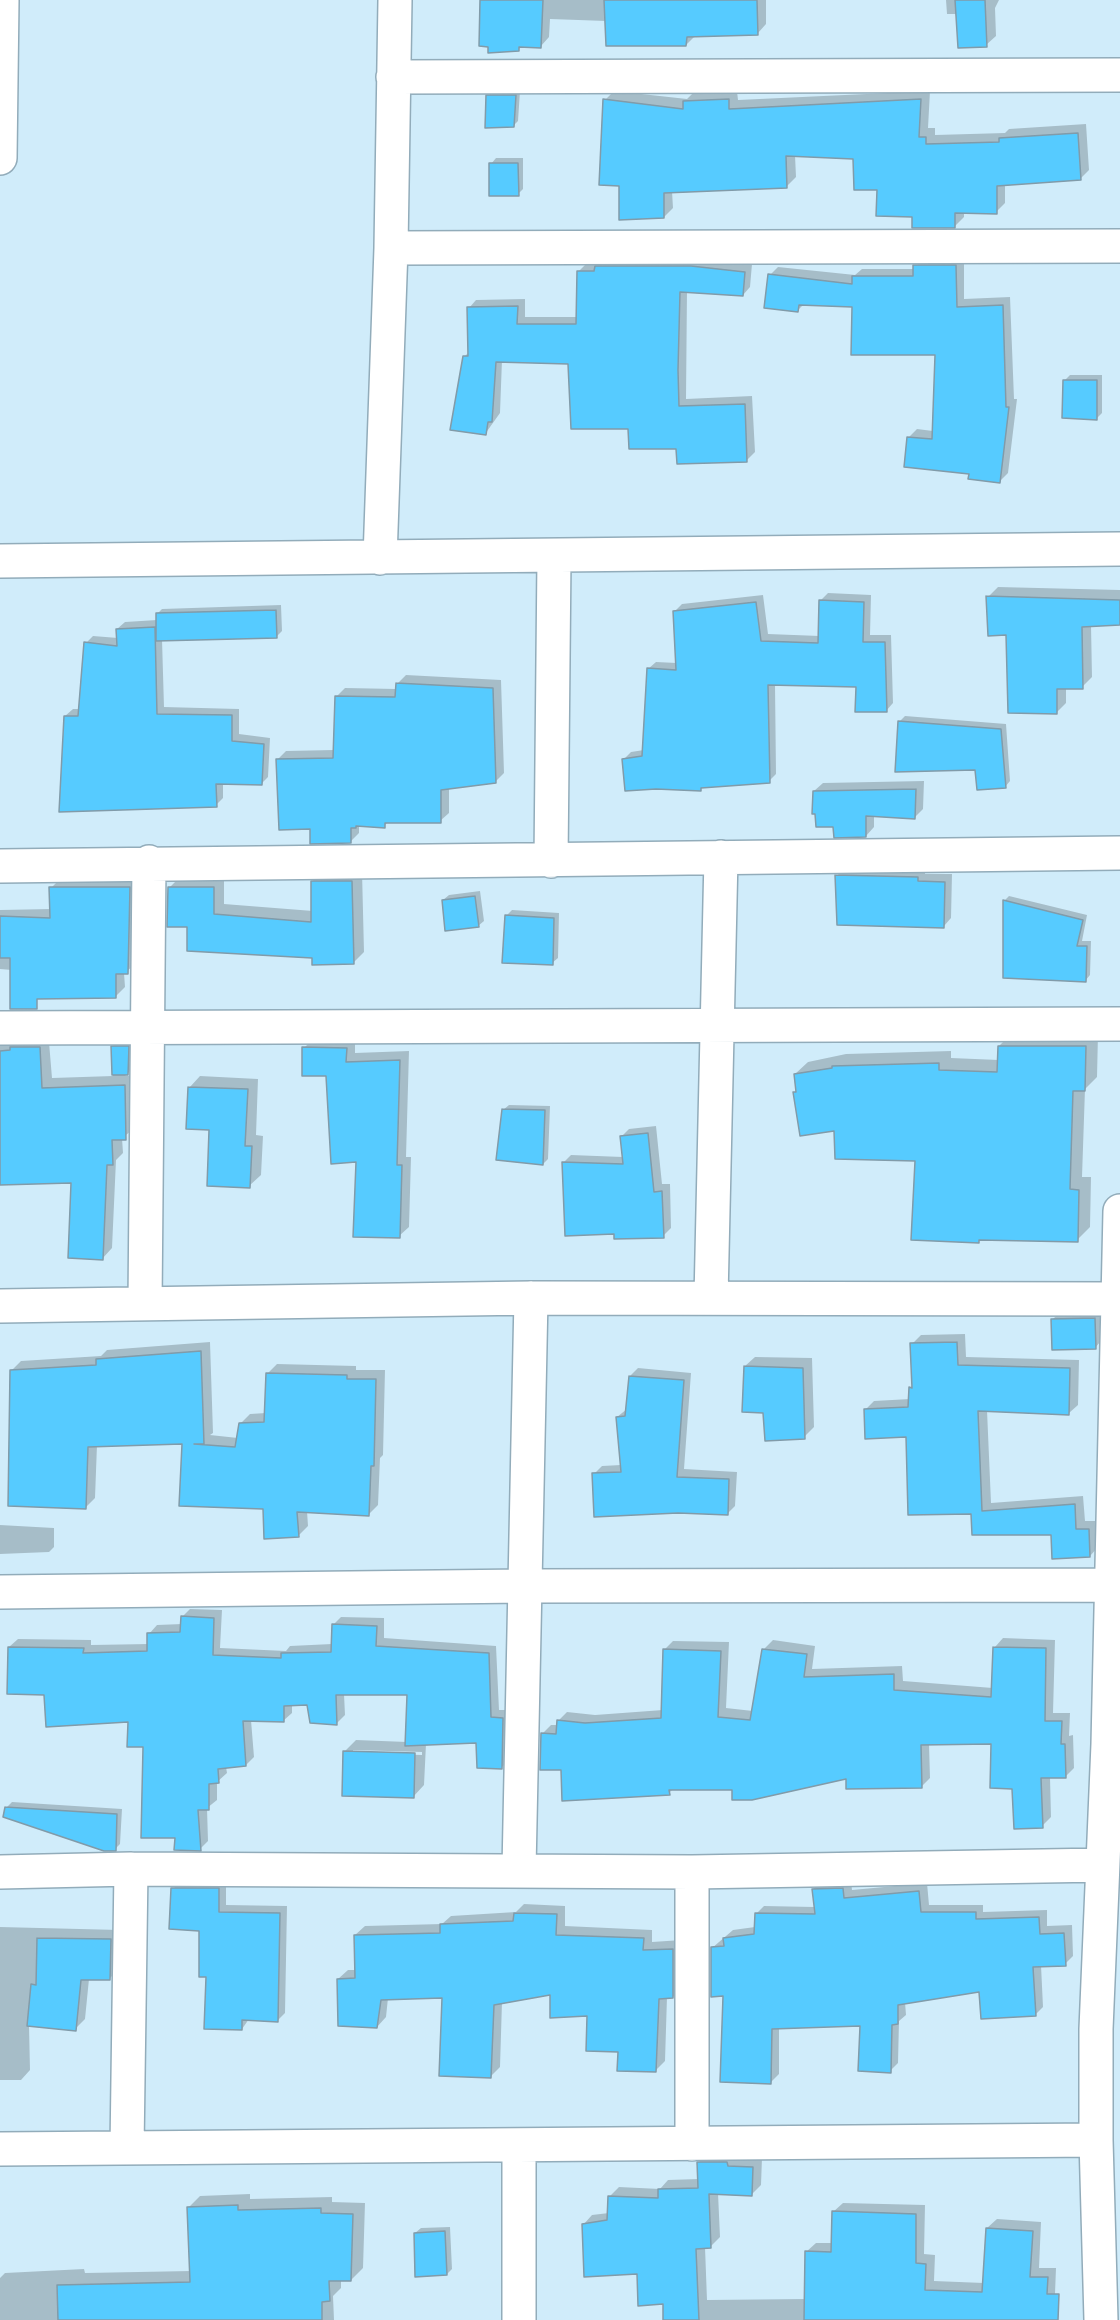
<!DOCTYPE html>
<html>
<head>
<meta charset="utf-8">
<style>
  body { margin:0 }
  canvas { display:block; background:#d0ecfa }
</style>
</head>
<body>
<canvas width="1120" height="2320"></canvas>
<script>
const context = document.querySelector('canvas').getContext('2d');
context.lineJoin = 'round';
function fill(path, color) { context.fillStyle = color; context.fill(path, 'evenodd'); }
const poly = rows => new Path2D(rows.map(r => 'M' + r).join(''));
function strokePath(path, color, width, dash) { context.strokeStyle = color; context.lineWidth = width; context.lineCap = dash ? 'butt' : 'round'; context.setLineDash(dash || []); context.stroke(path); }
const shadow = poly([
  [482,0,766,0,766,24,758,33,695,36,686,45,606,21,550,19,549,37,541,46,523,45,518,50],
  [946,0,999,0,995,8,996,36,986,45,957,14,947,14],
  [493,91,520,91,518,121,513,126,488,96],
  [614,91,687,99,693,93,737,91,738,100,930,91,928,128,935,128,935,135,1005,133,1009,129,1086,124,1089,170,1080,179,1005,184,1005,203,996,212,964,212,964,217,955,226,913,216,879,188,855,158,795,155,796,177,787,186,672,191,673,208,664,217,620,184,605,100],
  [496,158,523,158,523,189,518,194,491,164],
  [964,257,964,299,1010,297,1014,399,1017,399,1008,473,999,482,970,473,908,438,917,429,933,431,936,354,853,305,804,304,797,311,770,275,778,267,855,275,862,269,914,269,923,258],
  [604,259,700,259,752,264,750,287,743,295,687,291,686,399,752,396,755,452,747,460,678,447,630,428,569,362,502,360,500,413,485,434,464,357,470,351,469,308,476,300,525,299,525,317,577,317,578,272,586,264,599,264],
  [1070,375,1102,375,1102,413,1096,419,1065,380],
  [998,587,1120,590,1120,624,1091,625,1092,677,1082,687,1066,688,1066,703,1056,713,988,597],
  [828,593,871,595,870,635,891,635,893,703,886,711,858,686,775,684,776,774,769,781,704,786,701,789,624,759,631,752,644,750,648,669,656,662,677,663,675,611,682,604,763,595,768,634,820,636,821,600],
  [281,605,282,631,276,637,162,639,164,707,239,709,239,734,270,738,268,777,261,784,223,782,223,798,216,805,65,716,73,709,80,709,86,643,93,636,118,638,117,629,125,622,157,620,157,614,162,609],
  [406,675,501,680,504,773,495,782,449,788,449,813,440,821,389,821,384,826,359,824,359,833,350,842,311,827,277,760,286,751,334,750,337,696,345,688,397,689,397,684],
  [905,716,1006,724,1010,781,1005,787,899,722],
  [924,781,923,809,914,818,874,815,874,827,866,836,835,825,817,812,814,791,823,783],
  [844,868,925,870,925,874,952,874,951,918,944,926,837,876],
  [322,871,362,871,364,952,354,962,314,957,189,925,169,888,179,878,224,878,224,904,313,911,312,882],
  [60,879,138,879,136,964,124,973,125,987,116,996,12,970,0,969,0,910,51,909,51,888],
  [480,891,484,921,478,926,443,900,449,895],
  [1009,896,1087,915,1082,941,1091,941,1090,975,1085,981,1004,901],
  [512,910,559,913,558,958,552,963,506,916],
  [1012,1033,1098,1034,1097,1077,1085,1089,1082,1177,1091,1177,1090,1227,1077,1240,981,1239,978,1242,917,1159,835,1129,795,1092,797,1090,795,1074,808,1062,846,1054,951,1051,951,1058,999,1060,999,1046],
  [313,1039,355,1039,355,1053,409,1051,406,1157,411,1157,409,1227,399,1236,357,1161,328,1075,304,1048],
  [49,1042,52,1078,113,1076,112,1047,117,1042,133,1042,133,1068,125,1076,134,1076,135,1128,122,1138,123,1153,116,1160,112,1248,102,1259,73,1182,0,1183,0,1044],
  [200,1076,258,1079,256,1135,263,1136,261,1175,249,1186,210,1128,189,1088],
  [509,1105,550,1106,548,1159,543,1164,503,1110],
  [656,1126,662,1184,670,1184,671,1228,663,1236,615,1232,563,1163,571,1155,623,1157,621,1137,629,1129],
  [1100,1313,1100,1342,1095,1348,1053,1319,1058,1314],
  [965,1334,966,1357,1079,1360,1078,1405,1069,1413,987,1410,991,1503,1083,1496,1085,1521,1097,1521,1098,1547,1090,1556,1053,1533,972,1512,908,1436,865,1410,874,1401,910,1399,910,1388,913,1385,912,1344,921,1335],
  [210,1342,213,1433,210,1435,238,1438,240,1424,250,1414,266,1413,267,1374,277,1364,356,1366,356,1370,385,1370,383,1455,380,1458,378,1505,368,1515,307,1511,308,1526,298,1536,184,1443,97,1445,95,1498,85,1508,12,1370,21,1361,101,1356,107,1350],
  [755,1357,812,1358,814,1427,804,1437,765,1411,745,1366],
  [638,1368,691,1373,684,1469,737,1472,735,1506,727,1514,594,1474,602,1466,621,1465,617,1417,627,1409,630,1376],
  [0,1525,54,1528,54,1547,49,1552,0,1554],
  [190,1609,222,1610,220,1648,286,1651,290,1646,332,1644,333,1625,341,1617,384,1618,384,1638,496,1646,499,1710,511,1710,510,1759,502,1767,478,1741,426,1744,424,1785,413,1797,344,1752,356,1740,407,1742,408,1694,344,1694,345,1715,337,1723,308,1703,292,1704,292,1713,283,1721,251,1720,254,1757,246,1765,226,1767,227,1773,217,1782,217,1800,207,1808,208,1841,200,1849,176,1837,145,1745,129,1721,45,1693,9,1647,18,1639,91,1640,91,1645,149,1644,149,1634,157,1625,182,1624,182,1617],
  [353,1750,422,1752,422,1755,353,1753],
  [1003,1638,1055,1640,1053,1713,1070,1713,1069,1736,1073,1735,1074,1768,1065,1777,1050,1777,1051,1817,1042,1826,1014,1787,992,1742,929,1744,930,1778,921,1787,847,1777,734,1788,674,1788,669,1793,562,1769,542,1734,551,1725,558,1725,558,1721,567,1712,595,1715,663,1710,664,1650,673,1641,729,1642,726,1708,753,1711,764,1649,773,1640,815,1646,812,1669,902,1666,903,1681,993,1688,995,1647],
  [12,1802,122,1809,120,1844,115,1849,6,1808],
  [181,1881,226,1881,226,1905,287,1906,285,2013,277,2021,249,2019,242,2029,208,1976,201,1929,173,1889],
  [822,1881,851,1881,852,1890,927,1883,929,1905,983,1905,983,1912,1047,1910,1047,1926,1072,1925,1073,1956,1065,1964,1041,1965,1043,2007,1035,2015,980,1990,905,2002,906,2015,899,2021,898,2063,890,2071,862,2024,779,2027,779,2074,771,2082,724,1995,712,1948,733,1930,755,1927,756,1914,764,1906,815,1907,813,1889],
  [524,1904,565,1906,565,1926,652,1930,652,1942,682,1940,682,1988,673,1997,667,1997,665,2061,656,2070,619,2050,588,2014,551,1993,502,2002,500,2067,490,2077,444,1997,388,1998,386,2017,377,2027,338,1979,348,1970,356,1970,355,1935,365,1926,442,1924,451,1916,516,1912],
  [0,1927,120,1930,119,1969,109,1979,89,1979,85,2019,75,2029,29,2025,30,2070,21,2080,0,2080],
  [708,2153,762,2158,761,2185,752,2194,718,2193,720,2237,710,2247,705,2247,707,2300,806,2299,806,2252,816,2243,833,2243,833,2212,843,2203,925,2205,924,2254,935,2255,934,2281,984,2283,987,2228,997,2219,1041,2222,1039,2268,1056,2268,1054,2320,665,2320,664,2302,638,2272,583,2225,592,2215,609,2213,609,2197,619,2187,660,2189,668,2180,699,2179,698,2163],
  [250,2194,250,2199,332,2197,332,2202,365,2203,363,2268,351,2280,341,2280,341,2288,333,2296,334,2320,0,2320,0,2278,5,2273,84,2269,85,2273,191,2271,188,2208,200,2196],
  [450,2227,452,2269,447,2274,415,2233,421,2228]
]);
const building = poly([
  [480,0,543,0,541,48,519,47,519,51,488,53,488,47,479,46,480,0],
  [604,0,757,0,758,35,687,37,686,46,606,46,604,0],
  [955,0,985,0,987,47,958,48,955,0],
  [486,95,516,95,514,127,485,128,486,95],
  [603,99,683,109,683,101,729,99,729,109,921,99,919,137,926,137,926,144,999,142,999,138,1078,133,1081,180,997,186,997,214,955,213,955,228,912,228,912,217,876,216,877,190,854,190,853,159,786,156,787,188,664,193,664,218,619,220,619,186,599,185,603,99],
  [489,163,518,163,519,196,489,196,489,163],
  [913,265,956,265,957,307,1003,305,1006,407,1009,407,1000,483,968,479,969,474,904,467,907,437,932,439,935,355,851,355,852,307,799,305,798,312,764,308,768,274,852,284,852,276,913,276,913,265],
  [595,266,691,266,745,272,743,296,680,292,678,370,679,406,745,404,747,462,677,464,676,449,629,449,628,429,571,429,568,364,496,362,492,422,488,422,486,435,450,430,463,356,468,356,467,307,518,306,517,324,576,324,577,271,594,271,595,266],
  [1063,380,1097,380,1097,420,1062,418,1063,380],
  [986,596,1120,600,1120,625,1082,627,1083,689,1057,689,1057,714,1008,713,1006,635,988,636,986,596],
  [819,600,864,602,863,642,885,642,887,712,855,712,856,687,768,685,770,783,701,788,701,791,656,789,625,791,622,759,642,756,647,668,676,670,673,611,756,602,761,641,818,643,819,600],
  [276,610,277,638,156,641,156,613,276,610],
  [155,627,157,714,232,715,232,741,264,744,262,785,216,784,217,807,59,812,64,716,78,716,84,642,117,646,116,629,155,627],
  [396,683,493,688,496,783,441,790,441,823,385,823,385,828,356,826,356,828,351,828,351,843,310,844,310,829,279,830,276,759,333,758,335,696,395,697,396,683],
  [898,721,1001,729,1006,788,977,790,975,770,895,772,898,721],
  [916,789,915,819,866,816,866,837,834,838,833,827,816,827,815,814,812,814,813,791,916,789],
  [835,875,918,877,918,881,945,882,944,928,837,925,835,875],
  [311,881,352,881,354,964,312,965,312,958,187,951,187,927,167,927,168,887,214,887,214,914,311,922,311,881],
  [49,887,130,887,128,974,116,974,116,998,37,999,37,1009,10,1009,10,958,0,958,0,916,50,918,49,887],
  [475,896,479,927,445,931,442,900,475,896],
  [1003,900,1083,920,1077,946,1087,946,1086,982,1003,978,1003,900],
  [505,915,554,918,553,965,502,963,505,915],
  [111,1046,129,1046,128,1075,112,1075,111,1046],
  [998,1046,1086,1046,1085,1091,1073,1091,1070,1189,1079,1190,1078,1242,979,1240,979,1243,911,1240,915,1161,835,1159,834,1131,800,1136,793,1092,796,1092,794,1074,832,1068,832,1066,939,1063,939,1070,997,1072,998,1046],
  [10,1047,40,1047,42,1088,125,1085,126,1140,112,1140,113,1165,107,1165,103,1260,68,1258,71,1183,0,1185,0,1051,10,1050,10,1047],
  [302,1047,347,1048,346,1062,400,1060,397,1165,402,1165,400,1238,353,1237,356,1162,331,1164,326,1076,302,1076,302,1047],
  [188,1087,248,1089,245,1146,252,1146,250,1188,207,1186,209,1130,186,1129,188,1087],
  [502,1109,545,1110,543,1165,496,1160,502,1109],
  [648,1133,654,1192,662,1191,664,1238,614,1239,614,1234,565,1236,562,1162,623,1164,620,1136,648,1133],
  [1095,1318,1096,1349,1052,1350,1051,1319,1095,1318],
  [957,1342,958,1365,1070,1368,1069,1415,978,1411,982,1511,1075,1504,1076,1529,1089,1529,1090,1557,1052,1559,1051,1535,972,1535,971,1514,908,1515,906,1437,865,1439,864,1409,908,1407,909,1387,912,1388,910,1343,957,1342],
  [201,1351,204,1444,194,1444,235,1447,239,1423,264,1422,266,1373,347,1375,347,1379,376,1379,374,1466,371,1466,369,1516,297,1512,299,1537,264,1539,263,1509,179,1506,182,1444,88,1447,86,1509,8,1506,10,1370,96,1365,96,1359,201,1351],
  [744,1366,803,1368,805,1439,765,1441,763,1413,742,1412,744,1366],
  [629,1376,684,1380,677,1477,729,1479,728,1515,678,1513,594,1517,592,1473,621,1472,616,1417,625,1416,629,1376],
  [181,1616,214,1618,213,1655,281,1658,281,1653,331,1652,332,1624,377,1626,376,1646,489,1653,491,1717,503,1718,502,1769,477,1768,476,1743,405,1746,407,1695,336,1695,337,1725,310,1723,307,1705,284,1706,284,1722,243,1721,246,1766,218,1769,219,1783,209,1784,209,1810,198,1810,201,1851,174,1850,175,1838,141,1838,143,1747,127,1747,128,1722,46,1727,44,1695,7,1694,8,1647,84,1648,83,1653,147,1651,147,1633,180,1632,181,1616],
  [993,1647,1046,1648,1045,1721,1062,1721,1061,1744,1065,1744,1066,1778,1041,1778,1043,1828,1014,1829,1012,1789,990,1788,991,1744,921,1745,922,1788,846,1789,846,1779,752,1800,732,1800,732,1790,669,1790,670,1795,562,1801,561,1770,540,1770,541,1733,556,1734,557,1720,585,1723,661,1718,663,1649,721,1651,718,1717,750,1720,762,1649,807,1654,804,1677,894,1674,894,1690,991,1697,993,1647],
  [343,1751,415,1753,414,1798,342,1796,343,1751],
  [5,1807,117,1814,116,1851,104,1851,3,1817,5,1807],
  [171,1888,219,1888,219,1912,280,1913,278,2022,242,2020,242,2030,204,2029,206,1977,199,1977,199,1931,169,1929,171,1888],
  [843,1888,844,1898,919,1891,921,1912,976,1912,976,1919,1039,1917,1040,1934,1064,1933,1066,1966,1033,1967,1036,2016,981,2019,979,1992,898,2005,898,2024,892,2025,891,2073,858,2071,860,2026,772,2029,771,2084,720,2082,723,1996,711,1997,711,1947,724,1946,723,1938,754,1934,755,1913,815,1914,812,1889,843,1888],
  [514,1913,557,1914,556,1935,644,1938,643,1950,673,1949,673,1998,659,1999,656,2072,617,2071,618,2052,586,2051,587,2016,550,2018,550,1995,494,2005,491,2078,439,2076,442,1998,381,2000,377,2028,338,2026,337,1979,355,1978,354,1935,440,1933,440,1924,513,1921,514,1913],
  [37,1938,111,1939,110,1980,81,1980,76,2031,27,2026,31,1984,36,1985,37,1938],
  [697,2162,727,2162,728,2166,753,2167,752,2196,709,2194,711,2248,696,2249,699,2320,663,2320,663,2304,638,2306,637,2274,584,2277,582,2224,607,2220,608,2196,658,2198,658,2189,698,2188,697,2162],
  [238,2205,238,2210,321,2208,321,2213,353,2214,351,2281,329,2281,330,2301,322,2302,322,2320,58,2320,57,2285,190,2282,187,2207,238,2205],
  [832,2211,916,2214,916,2263,926,2264,925,2290,982,2292,986,2228,1033,2231,1030,2277,1048,2277,1047,2294,1059,2294,1058,2320,804,2320,805,2251,831,2252,832,2211],
  [445,2231,447,2275,415,2277,414,2233,445,2231]
]);
const minor = poly([
  [393,77,1120,75],
  [0,158,2,0],
  [391,248,1120,246],
  [380,558,391,248,395,0],
  [0,561,1120,549],
  [551,861,554,557],
  [0,866,1120,853],
  [0,1028,1120,1024],
  [711,1298,721,857],
  [145,1304,149,862],
  [0,1306,531,1298,1118,1299],
  [0,1592,525,1586,1111,1585],
  [519,1869,531,1298],
  [0,1872,131,1869,692,1872,1102,1865],
  [692,2144,692,1872],
  [519,2145,519,2320],
  [127,2148,131,1869],
  [0,2149,1096,2140],
  [1101,2320,1096,2140,1096,2029,1108,1744,1120,1211]
]);
fill(shadow, '#0003');
fill(building, '#56cbff');
strokePath(building, '#819ba9', 1.5);
strokePath(minor, '#92acba', 36);
strokePath(minor, '#fff', 33);
</script>
</body>
</html>
